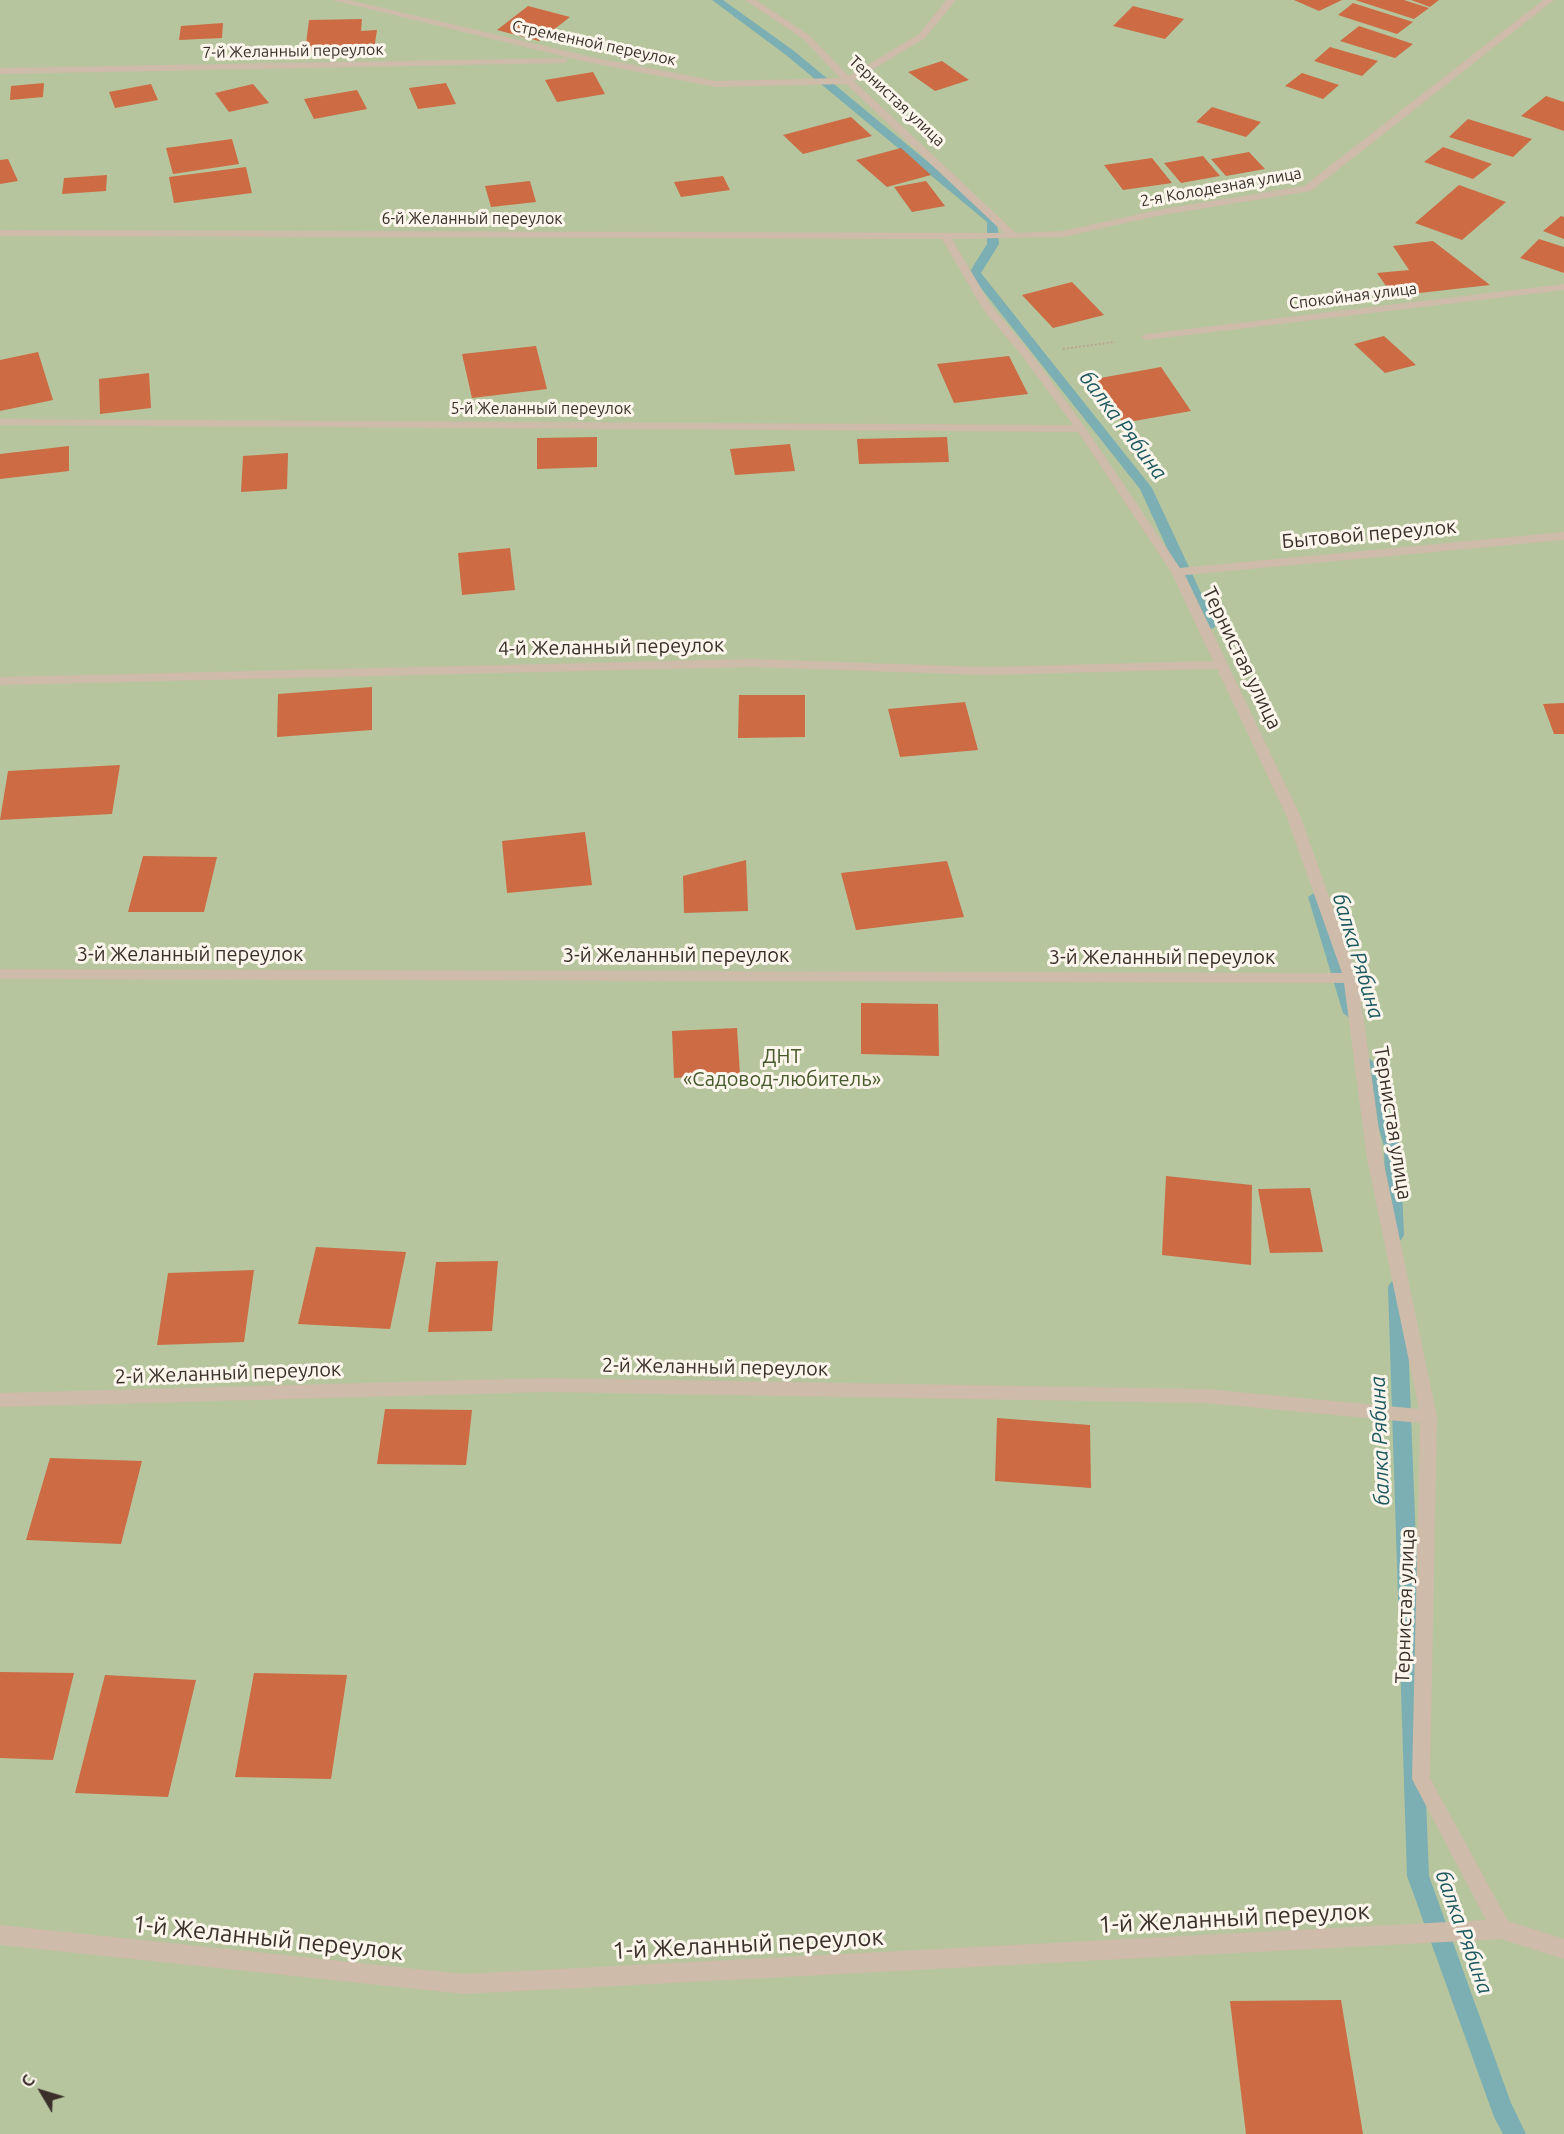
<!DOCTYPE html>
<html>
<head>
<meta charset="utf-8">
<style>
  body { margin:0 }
  #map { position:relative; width:1564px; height:2134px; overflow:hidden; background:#f4ebdf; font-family:Ubuntu,sans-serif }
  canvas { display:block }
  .north { position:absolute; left:12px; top:2062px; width:60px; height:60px; -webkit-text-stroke:4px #fbf5ec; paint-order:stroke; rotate:308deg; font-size:16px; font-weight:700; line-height:24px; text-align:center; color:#3a2f29 }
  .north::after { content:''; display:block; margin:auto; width:21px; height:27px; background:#3a2f29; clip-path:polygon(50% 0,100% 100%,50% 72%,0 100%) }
</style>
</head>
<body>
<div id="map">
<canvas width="1564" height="2134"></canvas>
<div class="north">С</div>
</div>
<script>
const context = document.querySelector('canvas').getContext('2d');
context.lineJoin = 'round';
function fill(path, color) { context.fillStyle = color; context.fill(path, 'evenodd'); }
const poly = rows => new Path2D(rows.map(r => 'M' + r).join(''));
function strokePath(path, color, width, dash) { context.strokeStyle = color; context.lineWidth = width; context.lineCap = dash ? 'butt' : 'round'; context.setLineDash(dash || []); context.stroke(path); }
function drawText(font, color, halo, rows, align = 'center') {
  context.font = font + ' Ubuntu,sans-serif'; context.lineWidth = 6; context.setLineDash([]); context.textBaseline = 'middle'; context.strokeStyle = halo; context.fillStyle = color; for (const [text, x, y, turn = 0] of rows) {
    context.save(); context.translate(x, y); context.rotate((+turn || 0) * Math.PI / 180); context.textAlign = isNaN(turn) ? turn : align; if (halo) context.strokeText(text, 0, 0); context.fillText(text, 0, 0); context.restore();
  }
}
const green = poly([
  [0,0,1564,0,1564,2134,0,2134]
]);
const stream = poly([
  [712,0,723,0,794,51,997,219,999,244,981,273,1152,488,1216,625,1214,628,1209,629,1202,625,1140,489,969,273,987,244,987,222,786,55,712,0],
  [1316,892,1324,897,1359,1013,1351,1019,1343,1013,1308,897,1316,892],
  [1367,1057,1375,1063,1400,1146,1404,1235,1401,1240,1395,1242,1389,1240,1386,1235,1384,1146,1359,1063,1367,1057],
  [1397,1280,1403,1282,1406,1287,1429,1876,1511,2103,1526,2134,1503,2134,1494,2117,1407,1876,1388,1287,1391,1282,1397,1280]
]);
const building = poly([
  [1294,0,1342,0,1319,11],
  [1355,0,1404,0,1429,8,1414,19],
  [1411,0,1439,0,1430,7],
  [1353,3,1413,22,1397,34,1338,15],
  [528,6,570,17,539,41,497,30],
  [1133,6,1184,19,1165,39,1113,26],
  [362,19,361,31,377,30,374,50,305,52,309,20],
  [223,23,222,38,179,40,181,26],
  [1359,26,1413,44,1395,58,1340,41],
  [1330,47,1378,61,1362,76,1314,61],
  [942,61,969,80,935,91,908,72],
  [593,72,605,94,557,102,545,80],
  [1302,73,1339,85,1323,99,1285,86],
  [44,83,43,97,10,100,11,86],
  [446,83,456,104,418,109,409,88],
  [151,84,158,100,115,108,109,92],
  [253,84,269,103,229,112,215,93],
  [357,90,367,109,314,119,304,99],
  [1546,96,1564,102,1564,131,1521,116],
  [1212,107,1261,122,1246,137,1196,122],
  [851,117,872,136,803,154,783,135],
  [1468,119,1532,139,1513,157,1449,137],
  [232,139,239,164,173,174,166,148],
  [1443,147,1492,164,1473,179,1424,162],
  [901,148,931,175,887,187,856,160],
  [1249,152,1265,169,1226,176,1211,159],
  [1203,156,1220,176,1181,183,1164,163],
  [1152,158,1172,183,1123,190,1104,165],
  [8,159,18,181,0,184,0,160],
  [246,167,252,193,174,203,169,177],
  [107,175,106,191,62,194,64,178],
  [723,176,730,190,681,197,674,182],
  [530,181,536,202,491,207,485,186],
  [926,181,945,206,912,212,894,187],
  [1459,185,1506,202,1462,240,1415,223],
  [1561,216,1564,217,1564,239,1543,231],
  [1539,239,1564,247,1564,273,1520,258],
  [1433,241,1490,285,1393,296,1377,273,1409,270,1393,246],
  [1072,282,1104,315,1053,328,1022,295],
  [1384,336,1416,365,1385,373,1354,344],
  [536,346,547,389,472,398,462,354],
  [38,352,53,400,0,411,0,360],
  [1009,356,1028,394,954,403,937,364],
  [1161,367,1191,411,1123,423,1095,379],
  [149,373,151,408,100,414,99,379],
  [597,437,597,467,537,469,537,438],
  [947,437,949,462,859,464,857,439],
  [790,444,795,471,735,475,730,449],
  [69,446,69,471,0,479,0,454],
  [288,453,287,489,241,492,243,456],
  [510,548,515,590,462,595,458,553],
  [372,687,372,730,277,737,278,694],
  [739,695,805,695,805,737,738,738],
  [965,702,978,750,900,757,888,709],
  [1564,703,1564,734,1554,734,1543,704],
  [120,765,112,814,0,820,8,771],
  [585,832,592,885,507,893,502,841],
  [143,856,217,857,204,912,128,912],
  [746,860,748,911,684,913,683,876],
  [947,861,964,917,856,930,841,873],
  [861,1003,938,1004,939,1056,861,1054],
  [737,1028,740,1074,674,1078,672,1031],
  [1166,1176,1252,1185,1251,1265,1162,1255],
  [1310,1188,1323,1252,1270,1253,1258,1189],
  [316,1247,406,1252,390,1329,298,1324],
  [498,1261,492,1331,428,1332,436,1262],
  [254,1270,244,1342,157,1345,168,1273],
  [385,1409,472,1410,466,1465,377,1464],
  [997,1418,1090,1425,1091,1488,995,1481],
  [50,1458,142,1461,121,1544,26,1540],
  [0,1672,74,1673,53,1760,0,1758],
  [254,1673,347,1675,331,1779,235,1777],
  [105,1675,196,1680,168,1797,75,1793],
  [1341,2000,1363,2134,1246,2134,1230,2001]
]);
const path = poly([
  [1063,349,1115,342]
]);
const minor = poly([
  [332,0,349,0,587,56,716,81,840,78,803,39,745,0,756,0,809,35,849,76,919,34,946,0,956,0,925,38,854,81,1016,233,1063,231,1157,210,1304,186,1543,0,1554,0,1311,191,1157,216,1063,237,952,239,991,305,1030,352,1085,427,1180,568,1564,532,1564,540,1185,575,1300,815,1358,978,1383,1159,1437,1417,1430,1778,1508,1921,1564,1939,1564,1959,1501,1939,464,1994,0,1945,0,1925,464,1974,1486,1920,1412,1779,1420,1423,1206,1403,546,1392,0,1407,0,1393,546,1378,1206,1389,1419,1409,1367,1159,1344,983,0,979,0,969,1342,973,1286,815,1217,669,986,675,751,667,0,685,0,677,751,659,986,667,1213,661,1171,572,1078,432,0,425,0,419,1073,425,1022,356,982,308,942,239,0,236,0,230,1004,233,846,84,716,87,587,62,332,0],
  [567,58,567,62,564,63,0,74,0,68,567,58],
  [1564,284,1564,290,1146,340,1141,337,1146,334,1564,284]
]);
const farStreetnames = [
  ["Стременной переулок",594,43,12],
  ["7-й Желанный переулок",293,51,-1],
  ["Тернистая улица",897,101,43],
  ["2-я Колодезная улица",1221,187,-10],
  ["6-й Желанный переулок",472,219],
  ["Спокойная улица",1353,296,-7],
  ["5-й Желанный переулок",541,409]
];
const streetNames = [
  ["Бытовой переулок",1369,534,-5],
  ["4-й Желанный переулок",611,647,-1],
  ["Тернистая улица",1242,658,64],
  ["3-й Желанный переулок",190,954],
  ["3-й Желанный переулок",676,955],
  ["3-й Желанный переулок",1162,957],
  ["Тернистая улица",1393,1123,81],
  ["2-й Желанный переулок",715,1367,1],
  ["2-й Желанный переулок",228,1373,-2],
  ["Тернистая улица",1405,1606,-88]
];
const parkNames = [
  ["ДНТ",782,1056],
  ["«Садовод-любитель»",782,1079]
];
const waterNames = [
  ["балка Рябина",1123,425,53],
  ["балка Рябина",1358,956,73],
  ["балка Рябина",1380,1441,-92],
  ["балка Рябина",1464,1932,70]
];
const nearStreetnames = [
  ["1-й Желанный переулок",1234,1918,-3],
  ["1-й Желанный переулок",268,1938,6],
  ["1-й Желанный переулок",748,1944,-3]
];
fill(green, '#b6c59d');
fill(stream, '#7cafb3');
fill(building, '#cc6b44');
strokePath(path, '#baa593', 2, [2, 2]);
fill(minor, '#cebba9');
drawText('16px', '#3a2f29', '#fbf5ec', farStreetnames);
drawText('20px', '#3a2f29', '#fbf5ec', streetNames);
drawText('20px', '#475a2c', '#fbf5ec', parkNames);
drawText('italic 21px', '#1c585f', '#fbf5ec', waterNames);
drawText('24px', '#3a2f29', '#fbf5ec', nearStreetnames);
</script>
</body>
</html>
